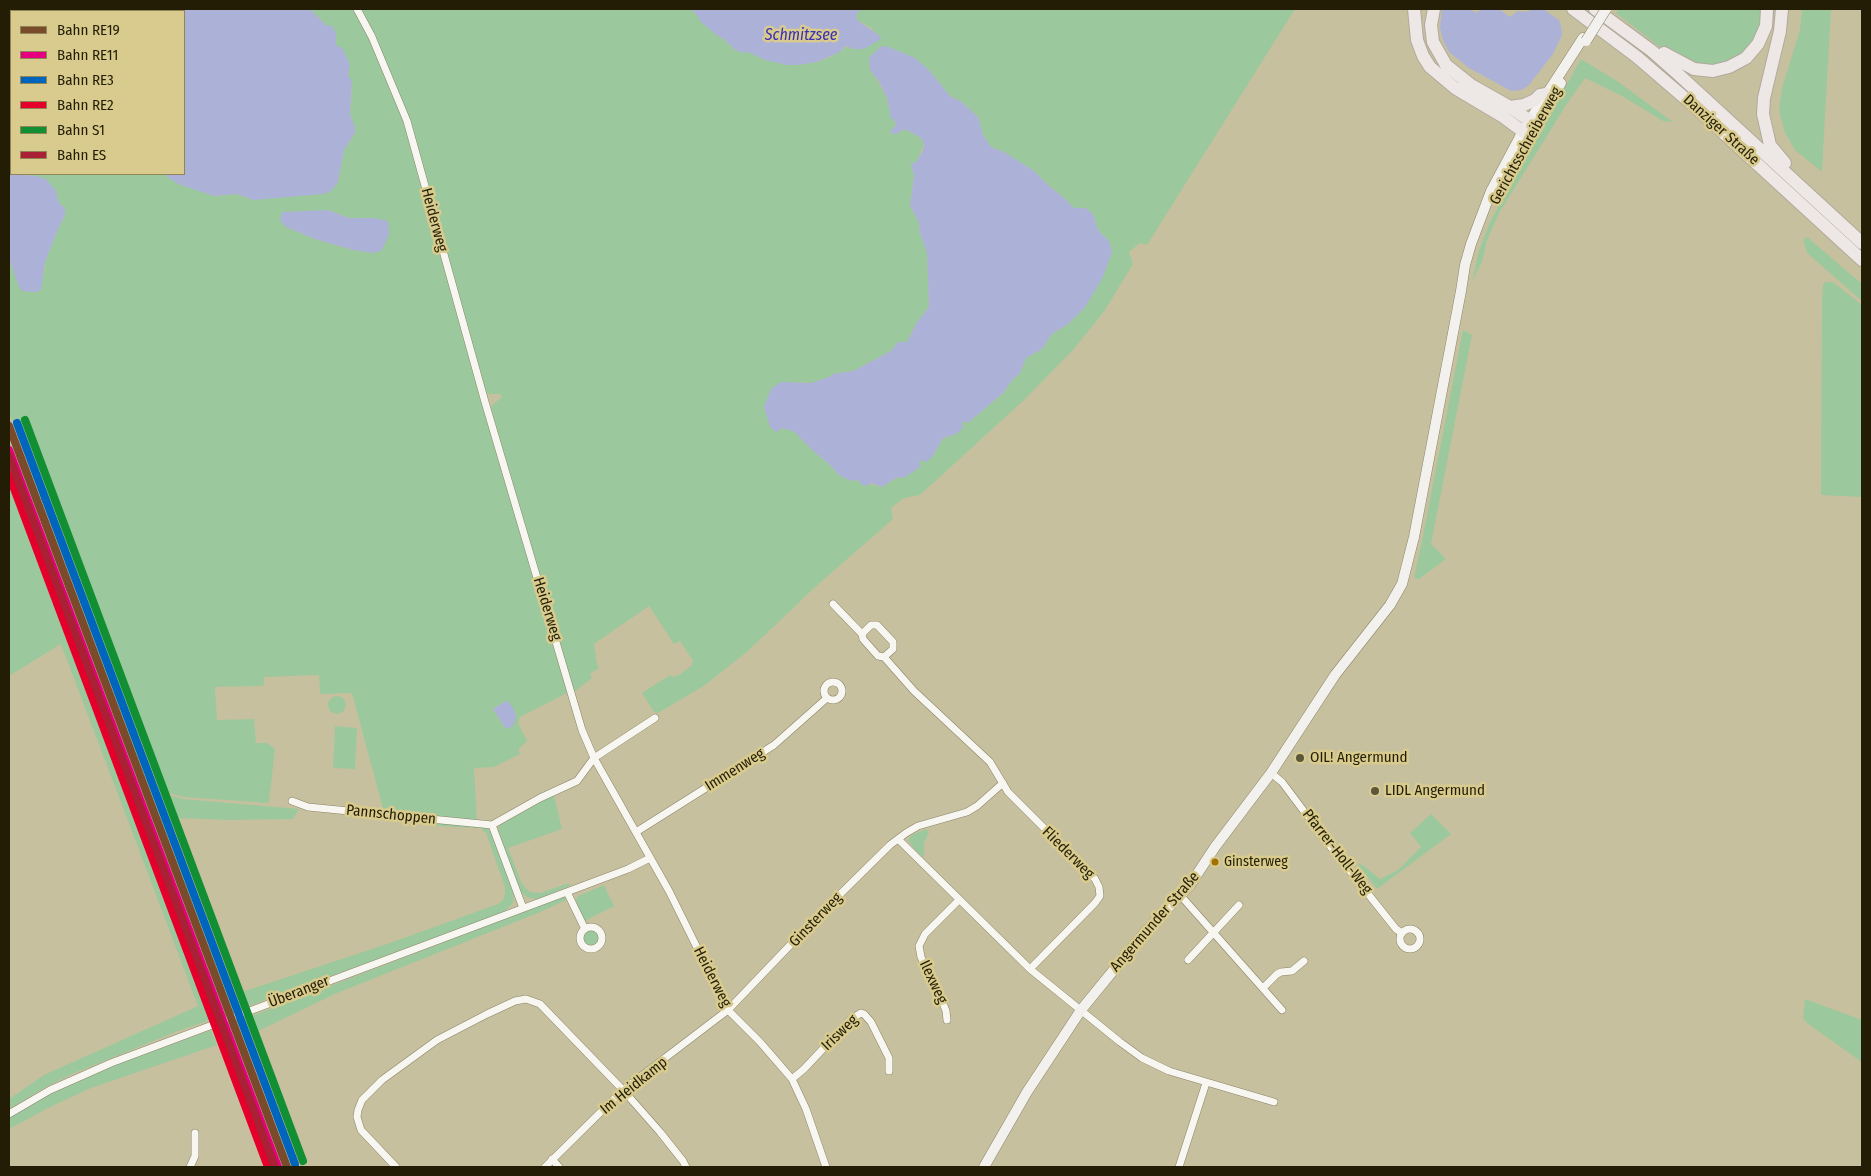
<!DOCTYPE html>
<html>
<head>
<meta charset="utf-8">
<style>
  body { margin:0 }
  #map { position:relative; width:1871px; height:1176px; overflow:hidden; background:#c7c09e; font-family:"Fira Sans Condensed",sans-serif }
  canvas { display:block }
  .frame { position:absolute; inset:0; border:10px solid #231d05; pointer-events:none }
  .legend { position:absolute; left:10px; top:10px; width:175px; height:165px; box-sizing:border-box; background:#d8cb8d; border:1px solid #908557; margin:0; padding:6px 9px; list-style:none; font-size:15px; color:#231d05 }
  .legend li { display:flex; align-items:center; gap:10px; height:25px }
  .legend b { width:25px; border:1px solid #908557 }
</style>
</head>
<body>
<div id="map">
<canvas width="1871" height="1176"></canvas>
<div class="frame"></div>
<ul class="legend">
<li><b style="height:6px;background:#7a4b2a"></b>Bahn RE19</li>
<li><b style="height:6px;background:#e5007d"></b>Bahn RE11</li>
<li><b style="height:6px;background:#0065bd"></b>Bahn RE3</li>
<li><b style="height:6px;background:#e4002b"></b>Bahn RE2</li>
<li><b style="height:6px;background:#128f32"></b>Bahn S1</li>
<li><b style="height:6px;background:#aa2135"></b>Bahn ES</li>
</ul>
</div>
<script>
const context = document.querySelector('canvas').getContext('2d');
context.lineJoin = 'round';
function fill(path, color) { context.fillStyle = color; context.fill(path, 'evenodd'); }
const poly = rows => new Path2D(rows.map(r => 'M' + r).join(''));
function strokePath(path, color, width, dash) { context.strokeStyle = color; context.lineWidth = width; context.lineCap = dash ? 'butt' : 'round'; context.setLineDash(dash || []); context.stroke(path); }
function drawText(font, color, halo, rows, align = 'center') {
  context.font = font + ' "Fira Sans Condensed",sans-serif'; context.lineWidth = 5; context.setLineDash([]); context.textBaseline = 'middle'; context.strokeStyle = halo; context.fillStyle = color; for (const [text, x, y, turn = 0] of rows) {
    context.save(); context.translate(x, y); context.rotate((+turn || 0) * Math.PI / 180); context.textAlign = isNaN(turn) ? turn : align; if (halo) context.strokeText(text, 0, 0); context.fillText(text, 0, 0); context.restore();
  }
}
const green = poly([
  [310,9,355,9,370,38,405,121,569,692,520,717,518,723,527,741,518,750,520,754,494,767,474,768,477,821,384,812,352,693,320,694,319,675,264,677,264,685,260,686,215,687,217,720,254,719,256,743,267,743,275,749,269,801,268,803,183,797,166,792,157,782,134,723,155,782,158,788,165,794,183,799,299,809,293,819,229,820,177,818,173,828,233,995,387,944,498,904,503,900,505,894,505,887,486,833,480,828,438,826,417,823,406,819,487,828,491,832,514,890,513,903,503,913,232,1012,9,412,9,258,11,267,44,274,45,262,58,229,65,215,65,208,59,203,56,191,36,176,22,174,163,174,214,196,237,194,253,200,338,182,344,150,355,133,355,128,350,114,352,88,348,76,350,65,336,45,336,33,327,26],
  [328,210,349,218,353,250,315,239,286,227],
  [497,706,514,710,516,717,505,728,493,709],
  [359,9,691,9,715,34,725,40,735,50,748,51,765,60,798,65,817,62,830,57,874,30,857,20,856,15,861,9,1295,9,1147,245,1140,243,1129,252,1133,264,1105,310,1074,349,1024,400,920,495,904,498,891,508,893,519,814,588,748,651,705,685,658,713,654,712,642,693,670,675,673,677,679,675,692,665,693,661,680,641,674,644,649,606,594,644,597,664,599,668,590,674,592,678,574,692,489,413,492,405,502,397,500,394,488,394,483,388,408,121],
  [880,47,886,47,915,58,929,71,950,96,962,102,978,117,983,135,991,147,1004,152,1034,171,1048,185,1063,197,1074,208,1086,208,1093,214,1098,230,1109,241,1085,307,1068,324,1052,334,1042,349,1026,358,1020,373,1012,380,1004,392,968,423,962,421,956,434,943,438,933,456,919,460,905,477,896,478,882,487,840,476,828,463,811,449,795,432,783,428,798,382,811,383,829,377,833,374,853,371,891,351,898,342,907,342,917,322,929,307,927,253,920,233,919,222,910,206,914,175,911,164,916,163,924,144,921,138,905,129,901,131,894,129,896,125,888,105,887,98,869,65,869,59],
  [1619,9,1762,9,1762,18,1758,38,1747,52,1722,66,1694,65,1661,48,1616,13],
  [1802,9,1831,9,1822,172,1795,150,1784,131,1779,110,1782,88,1800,30],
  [1581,59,1617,81,1673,122,1663,121,1622,96,1585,78,1568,102,1499,213,1487,240,1482,262,1472,281,1479,251,1490,222],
  [1807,237,1862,284,1862,301,1807,253,1803,240],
  [1825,282,1833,282,1862,305,1862,497,1821,495,1822,301,1823,285],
  [1463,330,1472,335,1431,544,1446,559,1419,579,1414,578,1421,546],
  [9,485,210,1020,178,1031,72,1074,44,1088,9,1109,9,1099,44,1075,198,1006,61,644,9,676],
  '328 705a9 9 0 1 1 18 0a9 9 0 1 1-18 0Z',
  [335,726,357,728,355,769,333,768],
  [554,795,562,829,508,848,522,884,530,892,540,893,569,883,570,886,538,899,528,898,520,891,498,835,499,826,504,821],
  [1431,814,1451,834,1377,889,1358,865,1360,863,1380,879,1398,870,1421,847,1410,833],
  [926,829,929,833,924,842,924,855,923,857,915,850,908,840,912,835],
  [604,885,614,906,583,922,577,904,576,900,578,896],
  [565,896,566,900,538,913,337,993,252,1034,245,1036,236,1022],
  '583 938a8 8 0 1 1 16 0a8 8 0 1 1-16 0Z',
  [1805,999,1862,1020,1862,1062,1807,1023,1803,1018],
  [211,1030,217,1045,91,1088,54,1105,9,1129,9,1118,51,1093,113,1066]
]);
const water = poly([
  [9,9,310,9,327,26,332,26,336,33,336,45,343,49,350,65,348,75,352,82,350,114,355,128,355,133,344,150,338,182,331,191,323,194,253,200,237,194,214,196,178,184,163,174,184,174,184,11,11,11,11,106,9,106],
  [691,9,861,9,856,15,857,20,880,36,881,39,864,49,853,49,846,46,840,52,817,62,798,65,787,65,765,60,748,52,744,53,735,50,725,40,715,34,700,21,698,16],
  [1442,9,1469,9,1477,13,1480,9,1499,9,1510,17,1518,11,1528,12,1531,9,1543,9,1559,20,1561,26,1562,35,1553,54,1529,85,1522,90,1511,91,1469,68,1449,52,1443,40,1440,28],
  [886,46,915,58,929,70,950,96,962,102,978,117,983,135,991,147,1004,152,1034,171,1048,185,1063,197,1074,208,1086,208,1093,214,1098,230,1109,241,1112,252,1103,277,1085,307,1068,324,1052,334,1042,349,1026,358,1020,373,1012,380,1004,392,968,423,962,421,963,428,956,434,943,438,933,456,926,462,919,460,920,467,905,477,896,478,882,487,871,483,866,486,862,485,858,480,852,481,840,476,828,463,811,449,795,432,783,428,776,432,770,427,764,407,771,389,781,382,811,383,829,377,833,374,853,371,891,351,898,342,907,342,917,322,929,307,927,253,920,233,919,222,910,206,914,175,911,164,916,162,923,150,924,144,921,138,905,129,896,134,891,134,891,130,896,125,894,119,891,119,887,98,878,80,870,70,869,58,880,47],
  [9,165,11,167,11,174,36,176,46,179,56,191,59,203,65,208,65,215,58,229,45,262,41,290,36,292,22,291,19,287,9,258],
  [328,210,349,218,375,218,388,221,389,234,382,250,375,253,353,250,315,239,286,227,280,220,282,212],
  [506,701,509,702,514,710,516,717,513,726,506,729,493,709]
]);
const street = poly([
  [357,9,372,37,407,121,485,402,582,730,594,758,669,891,728,1010,760,1042,792,1079,806,1109,826,1167],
  [833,604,862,634,863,639,878,656,884,657,914,691,990,762,1008,792,1095,879,1099,887,1100,896,1095,903,1030,969],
  [862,634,871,625,877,625,893,642,893,649,884,657],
  '824 691a9 9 0 1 1 18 0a9 9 0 1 1-18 0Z',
  [1271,773,1282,782,1330,846,1396,929,1402,933],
  [292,801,308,807,492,825,523,908],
  [492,825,540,798,577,781,594,758,655,718],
  [636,832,774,745,827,698],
  [898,839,1030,969,1120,1042,1142,1058,1169,1071,1274,1102],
  [567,892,585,929],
  [1181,896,1282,1010],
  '580 938a11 11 0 1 1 22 0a11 11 0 1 1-22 0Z',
  '1400 939a10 10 0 1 1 20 0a10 10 0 1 1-20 0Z',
  [1188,960,1239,905],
  [1263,988,1277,974,1281,972,1292,971,1304,961],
  [947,1020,946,1011,943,1003,921,957,919,946,925,934,959,900],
  [792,1079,804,1069,851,1019,861,1013,864,1014,871,1022,889,1058,889,1071],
  [9,1114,50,1090,111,1063,628,869,650,858],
  [552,1159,559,1167],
  [190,1167,195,1156,195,1133],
  [396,1167,361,1130,357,1117,358,1110,362,1100,382,1080,437,1040,487,1014,515,1001,526,999,540,1004,623,1090,660,1132,683,1161,686,1167],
  [545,1167,623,1090,728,1010,817,917,890,845,906,833,918,826,967,812,977,806,1003,783],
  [1179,1167,1206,1083]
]);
const secondary = poly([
  [1496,196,1561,83],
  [984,1167,1027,1092,1081,1010,1144,933,1190,885,1215,847,1271,773,1335,675,1390,605,1402,584,1414,537,1461,291,1465,265,1471,244,1491,191,1523,131,1583,38]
]);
const highway = poly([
  [1414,9,1417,40,1423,56,1430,67,1455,88,1502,116,1529,136],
  [1434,9,1431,25,1433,42,1446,65,1471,85,1510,107,1536,125],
  [1573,9,1637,57,1694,106,1862,260],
  [1595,9,1652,51,1678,74,1862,243],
  [1782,9,1780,31,1764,98,1763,114,1770,145,1785,163],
  [1664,53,1694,69,1713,71,1729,67,1746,58,1758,44,1766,26,1767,9],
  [1510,107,1524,105,1535,100,1540,95,1546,94]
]);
const secondaryBridge = poly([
  [1586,41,1606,9]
]);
const rail1 = poly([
  [9,426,287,1167]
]);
const rail2 = poly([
  [9,450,278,1167]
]);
const rail3 = poly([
  [17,423,295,1164]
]);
const rail4 = poly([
  [9,475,268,1167]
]);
const rail5 = poly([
  [25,420,303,1161]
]);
const rail6 = poly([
  [9,456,275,1167]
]);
const markers = [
  [1300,758,5,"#5c563b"],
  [1375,791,5,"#5c563b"],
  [1215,862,4.5,"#a26f02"]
];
const busNames = [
  ["Ginsterweg",1224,862]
];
const streetNames = [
  ["Danziger Straße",1721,130,42],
  ["Gerichtsschreiberweg",1526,146,-61],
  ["Heiderweg",434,220,75],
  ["Heiderweg",547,609,73],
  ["Immenweg",735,770,-32],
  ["Pannschoppen",391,815,6],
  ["Pfarrer-Holl-Weg",1337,852,52],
  ["Fliederweg",1068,853,45],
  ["Ginsterweg",816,920,-46],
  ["Angermunder Straße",1155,922,-49],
  ["Heiderweg",712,977,63],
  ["Ilexweg",933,982,65],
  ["Überanger",299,992,-21],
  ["Irisweg",840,1033,-44],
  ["Im Heidkamp",634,1086,-39]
];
const poiNames = [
  ["OIL! Angermund",1310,758],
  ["LIDL Angermund",1385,791]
];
const waterNames = [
  ["Schmitzsee",801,36]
];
fill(green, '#9cc89d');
fill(water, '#acb1d7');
strokePath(street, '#898368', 8);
strokePath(secondary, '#898368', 11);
strokePath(highway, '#b2a99c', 14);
strokePath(street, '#f7f6f0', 7);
strokePath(secondary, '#f3f1ed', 10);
strokePath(highway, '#ede8e6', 12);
strokePath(secondaryBridge, '#898368', 11, []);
strokePath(secondaryBridge, '#f3f1ed', 10);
strokePath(rail1, '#7a4b2a', 8);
strokePath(rail2, '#e5007d', 8);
strokePath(rail3, '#0065bd', 8);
strokePath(rail4, '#e4002b', 8);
strokePath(rail5, '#128f32', 8);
strokePath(rail6, '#aa2135', 8);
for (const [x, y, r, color] of markers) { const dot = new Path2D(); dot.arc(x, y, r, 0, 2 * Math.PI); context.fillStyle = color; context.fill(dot); strokePath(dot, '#d8cb8d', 2); }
drawText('14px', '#231d05', '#d8cb8d', busNames, 'left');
drawText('15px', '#231d05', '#d8cb8d', streetNames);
drawText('15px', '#231d05', '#d8cb8d', poiNames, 'left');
drawText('italic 16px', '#3b30b5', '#d8cb8d', waterNames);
</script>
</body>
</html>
